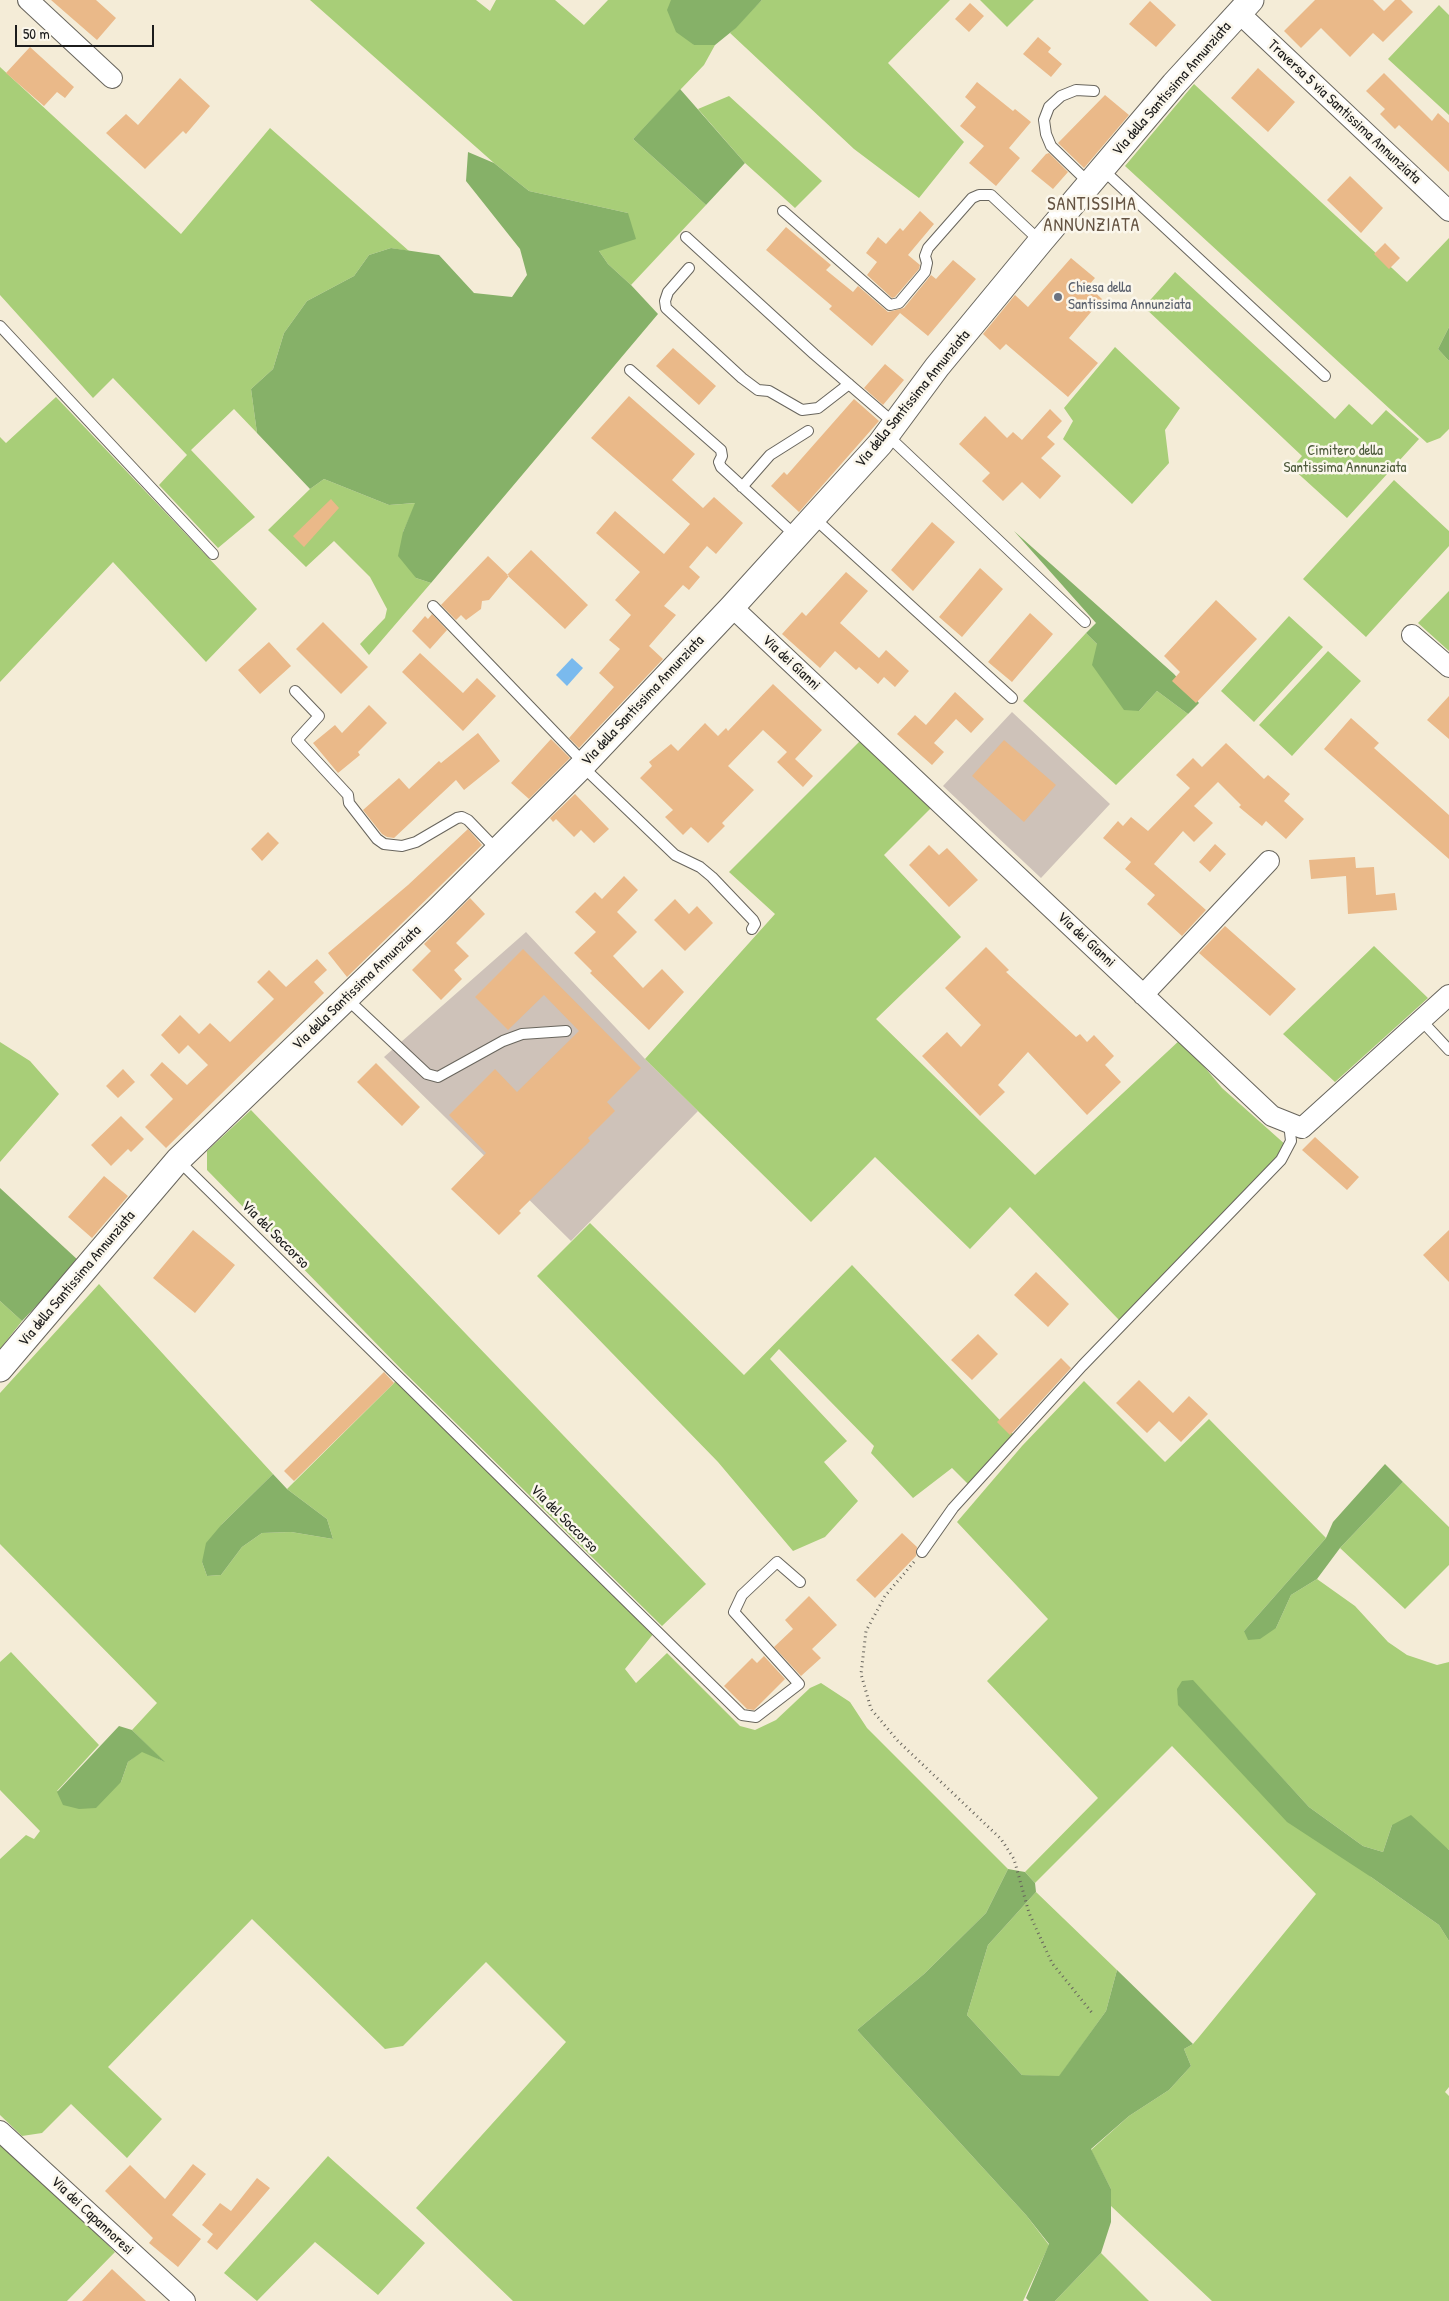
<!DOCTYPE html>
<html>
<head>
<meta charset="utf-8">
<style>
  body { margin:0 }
  #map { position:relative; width:1449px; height:2301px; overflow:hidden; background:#f4ecd7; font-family:"Patrick Hand",sans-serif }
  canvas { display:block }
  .scale { position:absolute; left:15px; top:25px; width:139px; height:22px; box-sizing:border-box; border:2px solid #1c1c1c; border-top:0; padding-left:6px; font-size:15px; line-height:18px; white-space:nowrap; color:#1c1c1c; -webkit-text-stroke:4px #fbf7ec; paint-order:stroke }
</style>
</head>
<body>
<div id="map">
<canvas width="1449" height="2301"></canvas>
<div class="scale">50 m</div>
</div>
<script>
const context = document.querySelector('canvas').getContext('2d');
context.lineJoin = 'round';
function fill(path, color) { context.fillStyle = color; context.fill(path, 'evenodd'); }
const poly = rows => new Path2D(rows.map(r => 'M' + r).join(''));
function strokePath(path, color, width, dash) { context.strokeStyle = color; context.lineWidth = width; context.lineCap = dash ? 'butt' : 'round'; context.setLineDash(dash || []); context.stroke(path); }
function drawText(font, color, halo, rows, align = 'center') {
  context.font = font + ' "Patrick Hand",sans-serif'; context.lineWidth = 5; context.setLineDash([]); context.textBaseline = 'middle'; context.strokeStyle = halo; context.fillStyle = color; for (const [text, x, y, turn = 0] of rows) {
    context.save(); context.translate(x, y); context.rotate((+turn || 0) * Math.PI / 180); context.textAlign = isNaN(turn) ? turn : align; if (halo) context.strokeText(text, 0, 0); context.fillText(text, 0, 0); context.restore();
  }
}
const industrial = poly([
  [1012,712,1110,804,1041,878,943,786],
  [526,932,645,1059,698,1111,571,1241,384,1057]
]);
const green = poly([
  [310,0,476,0,490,11,496,0,555,0,584,25,608,0,671,0,694,45,715,45,704,65,633,139,706,205,631,285,608,264,599,251,628,213,529,191,494,163],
  [762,0,950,0,888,63,964,142,919,198,854,149,730,33],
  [980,0,1034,0,1007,27],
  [1439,5,1449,15,1449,115,1388,59],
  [0,67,181,234,270,128,409,251,391,248,369,255,354,276,307,301,284,333,273,369,251,389,257,433,234,409,191,450,255,517,218,548,159,485,187,455,113,378,93,398,0,295],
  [1194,84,1407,282,1449,238,1449,327,1438,349,1449,361,1449,429,1440,438,1427,443,1125,166],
  [729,96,822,181,795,208,745,163,698,109],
  [1175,272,1335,419,1349,404,1372,425,1386,410,1419,439,1347,518,1292,468,1302,456,1144,307],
  [1115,347,1180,408,1165,430,1169,463,1132,504,1063,439,1073,421,1064,408],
  [56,397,257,609,206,662,113,562,0,682,0,437,6,443],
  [324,479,389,505,416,503,403,532,416,578,431,583,369,655,360,644,385,618,387,609,370,577,334,541,306,567,268,530,310,489],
  [1394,480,1449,531,1449,546,1366,637,1303,579],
  [1449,591,1449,651,1418,623],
  [1289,616,1323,647,1254,722,1221,691],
  [1086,633,1097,644,1139,711,1157,691,1188,714,1116,785,1023,701],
  [1328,651,1361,681,1292,756,1259,725],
  [863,738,934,805,884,855,961,937,876,1019,1035,1175,1181,1039,1222,1088,1287,1146,1119,1320,1010,1207,970,1249,875,1157,811,1222,645,1059,775,914,729,872],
  [1374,946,1428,998,1335,1082,1283,1034],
  [0,1042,30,1061,59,1094,0,1162],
  [251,1110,706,1584,662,1626,404,1372,207,1170,207,1151],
  [590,1223,744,1375,852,1265,1015,1436,970,1486,952,1468,913,1498,871,1453,874,1446,779,1349,770,1359,847,1441,824,1462,858,1501,825,1537,793,1551,718,1462,537,1276],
  [99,1284,273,1474,222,1524,202,1562,207,1576,221,1575,242,1547,262,1533,291,1532,333,1539,327,1519,287,1489,398,1379,654,1633,625,1669,636,1683,667,1653,740,1726,755,1730,776,1720,810,1688,821,1683,850,1702,867,1728,1008,1869,986,1913,924,1974,857,2030,1026,2215,1049,2245,1023,2301,513,2301,416,2208,566,2042,486,1962,403,2046,385,2049,252,1919,108,2067,162,2119,127,2158,71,2104,42,2133,22,2136,0,2115,0,1859,26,1835,34,1839,40,1831,0,1790,0,1662,11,1652,99,1745,57,1791,121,1782,128,1762,142,1751,163,1761,132,1730,157,1703,0,1544,0,1393],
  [0,1301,22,1321,0,1349],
  [1084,1381,1165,1462,1209,1419,1326,1538,1244,1631,1276,1628,1291,1595,1317,1579,1355,1606,1388,1642,1407,1655,1437,1665,1449,1662,1449,1850,1438,1842,1392,1825,1383,1852,1363,1846,1309,1807,1193,1681,1371,1877,1439,1925,1449,1941,1449,2087,1445,2092,1449,2096,1449,2301,1212,2301,1111,2206,1111,2189,1091,2150,1129,2116,1169,2090,1191,2066,1184,2049,1193,2044,1199,2037,1316,1894,1172,1746,1035,1883,1025,1872,1098,1798,987,1681,1048,1619,957,1522,1022,1446],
  [1403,1482,1449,1527,1449,1565,1405,1609,1340,1548],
  [1036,1892,1117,1970,1106,2011,1059,2077,1022,2075,967,2015,988,1945],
  [0,2144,67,2205,115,2252,67,2301,0,2301],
  [328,2156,425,2243,378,2295,315,2242,257,2301,224,2273],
  [1101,2253,1149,2301,1055,2301]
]);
const forest = poly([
  [671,0,762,0,736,28,715,45,694,45,676,32,667,10],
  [680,89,745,163,706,205,633,139],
  [468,152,494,163,529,191,628,213,636,239,599,251,608,264,631,285,658,314,431,583,416,578,398,556,403,532,415,503,389,505,324,479,310,489,257,433,251,389,273,369,284,333,307,301,354,276,369,255,391,248,439,255,474,293,512,297,527,275,520,249,466,181],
  [1449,327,1449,361,1438,349],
  [1014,531,1174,674,1199,703,1188,714,1157,691,1139,711,1124,710,1092,665,1097,644,1086,633,1096,623],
  [0,1188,79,1261,22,1321,0,1301],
  [1385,1464,1403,1482,1340,1548,1317,1579,1291,1595,1276,1628,1260,1639,1248,1640,1244,1631,1326,1538,1333,1522],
  [273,1474,287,1489,327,1519,333,1539,291,1532,262,1533,242,1547,221,1575,207,1576,202,1562,206,1543,222,1524],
  [1193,1680,1309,1807,1363,1846,1383,1852,1392,1825,1411,1815,1449,1850,1449,1941,1439,1925,1371,1877,1287,1822,1178,1705,1177,1689,1182,1681],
  [119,1726,132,1730,165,1762,142,1752,128,1762,121,1782,96,1808,79,1809,63,1805,57,1792],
  [1008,1869,1025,1872,1035,1883,1036,1892,988,1945,967,2015,1022,2075,1059,2076,1106,2011,1117,1970,1193,2044,1184,2049,1191,2066,1169,2090,1129,2116,1091,2149,1111,2189,1111,2222,1101,2253,1055,2301,1029,2301,1026,2298,1049,2244,1026,2215,857,2030,924,1974,986,1913]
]);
const water = poly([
  [572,658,583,668,567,686,556,675]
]);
const building = poly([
  [51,0,96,0,116,18,97,40],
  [1315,0,1373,0,1384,11,1395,0,1401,0,1413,12,1383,42,1373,33,1350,57,1321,28,1301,48,1284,31],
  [1150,1,1176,25,1156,47,1129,24],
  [970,3,984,16,969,32,955,19],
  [1038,37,1051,48,1048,52,1062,64,1051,77,1023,54],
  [30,47,74,87,65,98,57,92,44,106,6,73],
  [1258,68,1295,102,1268,132,1231,98],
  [1384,73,1432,121,1438,113,1449,123,1449,172,1399,125,1395,129,1380,114,1385,109,1366,91],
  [180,78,210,106,186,134,183,131,145,169,106,133,126,114,138,125],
  [977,82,1013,111,1015,109,1031,122,1009,148,1020,158,996,186,969,163,984,146,960,126,976,107,965,97],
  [1105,95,1129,115,1084,168,1058,143],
  [1049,153,1068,172,1053,189,1031,171,1046,154],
  [1350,176,1383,208,1361,233,1327,200],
  [920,211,934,224,908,255,920,265,919,269,895,297,892,298,867,275,877,262,866,253,878,237,886,244,900,228,903,231],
  [786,227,831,265,826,270,853,292,858,286,888,312,904,308,931,275,936,279,953,260,976,279,928,336,900,313,872,346,829,309,832,306,766,250],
  [1385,243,1400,258,1389,269,1374,254],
  [1071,258,1095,278,1088,286,1102,299,1069,338,1098,363,1068,397,1006,344,1000,350,983,334,1015,295,1028,307],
  [673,348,716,386,699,405,656,366],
  [885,364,904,380,883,405,864,388],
  [629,396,695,454,672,480,703,508,714,497,743,523,716,554,707,546,689,567,700,577,689,590,683,585,664,606,676,615,649,646,663,659,579,748,569,738,614,687,599,673,620,649,609,640,631,615,615,600,640,572,596,533,615,511,664,554,690,524,591,438],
  [854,399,879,421,799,512,771,486,784,472,787,475],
  [1050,409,1062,421,1047,437,1055,444,1041,458,1061,476,1040,499,1022,482,1003,501,982,481,990,473,959,444,985,416,1007,438,1013,432,1022,440],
  [331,499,339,508,304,547,293,536],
  [932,522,955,542,913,591,891,570],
  [531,550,588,605,565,629,507,575],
  [488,556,509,576,489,600,482,601,481,609,466,620,461,615,456,620,441,605],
  [980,568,1003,589,962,637,939,617],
  [846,572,868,591,840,623,879,658,886,650,909,671,895,687,884,677,878,684,859,667,856,670,835,651,820,668,782,634,802,612,806,616],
  [1216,600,1257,639,1196,703,1172,681,1180,672,1164,656],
  [1030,613,1053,634,1012,682,988,662],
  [432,614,447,630,430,649,412,631,425,616,428,619],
  [323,622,368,667,341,694,296,649],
  [269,642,291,666,260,694,238,670],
  [420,653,463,693,477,678,496,696,463,731,402,672],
  [773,684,822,730,795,759,813,776,803,787,777,762,787,752,763,730,728,766,754,790,722,823,725,826,708,843,691,827,683,835,665,817,673,810,640,778,652,766,649,762,671,744,678,751,705,723,718,736,726,728,728,731],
  [955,692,984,719,971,733,956,719,934,743,944,752,932,765,897,734,915,715,926,725],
  [1449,696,1449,739,1427,720],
  [369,705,387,723,358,752,360,755,338,773,313,743,335,725,342,733],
  [1351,718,1379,743,1374,748,1449,815,1449,859,1324,749],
  [478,733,500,761,464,790,456,780,394,838,387,837,382,834,363,810,399,778,409,789,439,761,441,763],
  [551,739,570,758,529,799,511,783],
  [1004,740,1056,785,1024,822,972,776],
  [1226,743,1264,779,1268,775,1290,794,1284,801,1304,819,1286,839,1266,821,1262,826,1239,807,1241,805,1218,782,1194,806,1213,823,1194,842,1183,831,1154,864,1206,910,1182,936,1147,904,1155,895,1125,869,1131,862,1103,838,1118,821,1123,826,1131,817,1148,831,1190,788,1176,775,1193,758,1202,767],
  [575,794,609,829,594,843,581,830,574,837,556,819,553,822,550,818],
  [468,829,482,845,347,977,328,953,408,885],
  [268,832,279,843,262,861,251,849],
  [1215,844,1226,854,1210,872,1199,862],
  [929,845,939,855,947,848,978,880,949,907,909,865],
  [1355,857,1356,868,1374,867,1376,895,1395,893,1397,910,1348,914,1346,876,1311,879,1309,860],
  [624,876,638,890,617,912,637,932,613,956,643,988,662,969,684,992,649,1030,590,973,592,971,574,953,596,932,575,912,595,892,602,899],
  [470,898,485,914,456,943,469,956,454,970,462,979,441,1000,412,970,431,951,424,944],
  [675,899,689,914,697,906,713,923,685,951,654,920],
  [1225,926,1296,989,1270,1016,1199,953],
  [986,947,1009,970,1006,972,1076,1037,1080,1034,1087,1042,1094,1035,1114,1056,1105,1065,1121,1082,1087,1115,1028,1052,998,1085,1005,1092,980,1116,922,1056,947,1032,961,1047,981,1025,945,988],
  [523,949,641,1068,607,1102,615,1111,588,1138,590,1141,519,1211,521,1213,499,1235,451,1189,486,1153,449,1115,495,1069,517,1092,579,1031,544,995,508,1030,475,997],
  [317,959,327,970,314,982,324,993,166,1148,145,1127,173,1099,150,1075,162,1062,187,1085,208,1065,188,1045,179,1054,161,1035,180,1015,199,1034,210,1023,230,1042,274,999,257,982,269,970,286,987],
  [376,1063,420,1107,402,1126,357,1082],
  [123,1069,135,1082,118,1098,106,1086],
  [121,1116,144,1139,131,1152,128,1149,111,1166,91,1145],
  [1315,1137,1359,1177,1347,1190,1302,1150],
  [104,1176,128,1196,92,1238,68,1217],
  [193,1230,235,1265,195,1313,153,1278],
  [1449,1230,1449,1282,1423,1255],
  [1036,1272,1069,1304,1048,1327,1014,1295],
  [978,1334,998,1354,972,1380,951,1360],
  [1061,1358,1071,1368,1010,1435,997,1422],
  [384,1372,394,1383,294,1481,284,1471],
  [1139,1380,1173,1413,1189,1396,1208,1414,1181,1442,1159,1421,1147,1433,1116,1403],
  [902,1533,917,1547,916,1556,875,1598,856,1580],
  [809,1596,837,1625,812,1649,821,1658,801,1676,774,1647,793,1629,785,1620],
  [764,1656,785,1679,754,1710,747,1709,724,1686,752,1658,757,1663],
  [193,2164,206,2174,172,2215,201,2239,178,2267,149,2243,153,2238,105,2191,130,2165,165,2199],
  [257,2178,270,2188,217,2250,207,2242,213,2234,202,2225,220,2203,231,2211],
  [112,2269,146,2301,82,2301]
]);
const path = poly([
  [914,1562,885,1596,866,1631,861,1674,871,1709,898,1741,1001,1839,1014,1859,1029,1913,1052,1963,1093,2014]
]);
const service = poly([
  [1102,169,1325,376],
  [1089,183,1051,146,1046,134,1044,120,1049,107,1061,96,1076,90,1094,91],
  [783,211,890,305,899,303,925,272,927,263,925,256,928,248,972,198,979,195,991,195,1040,241],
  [686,237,814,354,894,423],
  [689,268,668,292,665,301,666,308,742,378,758,390,769,391,802,410,818,408,849,384],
  [0,326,213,554],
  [630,370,721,450,722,456,719,462,721,467,796,536],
  [887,435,1085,622],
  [742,487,770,455,808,431],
  [813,517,1012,698],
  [433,606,584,763],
  [295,691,319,716,297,740,348,795,349,803,377,839,384,844,402,846,416,842,457,818,462,817,468,820,497,850],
  [582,766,675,855,700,867,712,877,753,920,755,924,752,929],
  [346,998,427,1074,438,1077,503,1041,522,1034,566,1031],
  [1421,1020,1449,1050],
  [178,1160,742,1715,756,1717,799,1684,734,1612,742,1595,777,1562,800,1582],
  [922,1552,953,1508,1082,1366,1281,1160,1291,1141,1289,1123]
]);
const minor = poly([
  [28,0,112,78],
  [1239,13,1449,211],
  [732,607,1272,1116,1302,1128,1449,995],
  [1412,635,1449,667],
  [1143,995,1269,861],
  [0,2131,185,2301]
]);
const tertiary = poly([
  [0,1369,178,1160,438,910,582,766,732,607,880,444,937,367,1041,241,1174,84,1251,0]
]);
const markers = [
  [1058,297,5,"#6b7280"]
];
const streetNames = [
  ["Via della Santissima Annunziata",1172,89,-49],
  ["Traversa 5 via Santissima Annunziata",1344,112,43],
  ["Via della Santissima Annunziata",913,399,-51],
  ["Via dei Gianni",791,663,43],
  ["Via della Santissima Annunziata",643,701,-47],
  ["Via dei Gianni",1086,940,43],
  ["Via della Santissima Annunziata",357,988,-44],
  ["Via del Soccorso",275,1235,45],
  ["Via della Santissima Annunziata",77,1279,-50],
  ["Via del Soccorso",564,1519,45],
  ["Via dei Capannoresi",92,2216,43]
];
const worshipNames = [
  ["Chiesa della",1068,288],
  ["Santissima Annunziata",1068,305]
];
const parkNames = [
  ["Cimitero della",1345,451],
  ["Santissima Annunziata",1345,468]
];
const quarterNames = [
  ["SANTISSIMA",1092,205],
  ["ANNUNZIATA",1092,226]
];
fill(industrial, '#cec2b9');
fill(green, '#a8ce78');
fill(forest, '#86b168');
fill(water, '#7abaee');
fill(building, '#eab989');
strokePath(service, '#68655d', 12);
strokePath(minor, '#68655d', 22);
strokePath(tertiary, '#68655d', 27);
strokePath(path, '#68655d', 3, [1, 4]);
strokePath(service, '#fff', 10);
strokePath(minor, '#fff', 20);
strokePath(tertiary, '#fff', 25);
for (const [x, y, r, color] of markers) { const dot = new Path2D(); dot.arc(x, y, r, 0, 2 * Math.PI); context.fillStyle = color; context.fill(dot); strokePath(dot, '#fbf7ec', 2); }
drawText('15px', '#1c1c1c', '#fbf7ec', streetNames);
drawText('15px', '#5b616d', '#fbf7ec', worshipNames, 'left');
drawText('15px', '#4d5a3c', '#fbf7ec', parkNames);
context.letterSpacing = '1px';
drawText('18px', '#645342', '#fbf7ec', quarterNames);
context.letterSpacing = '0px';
</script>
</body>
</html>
